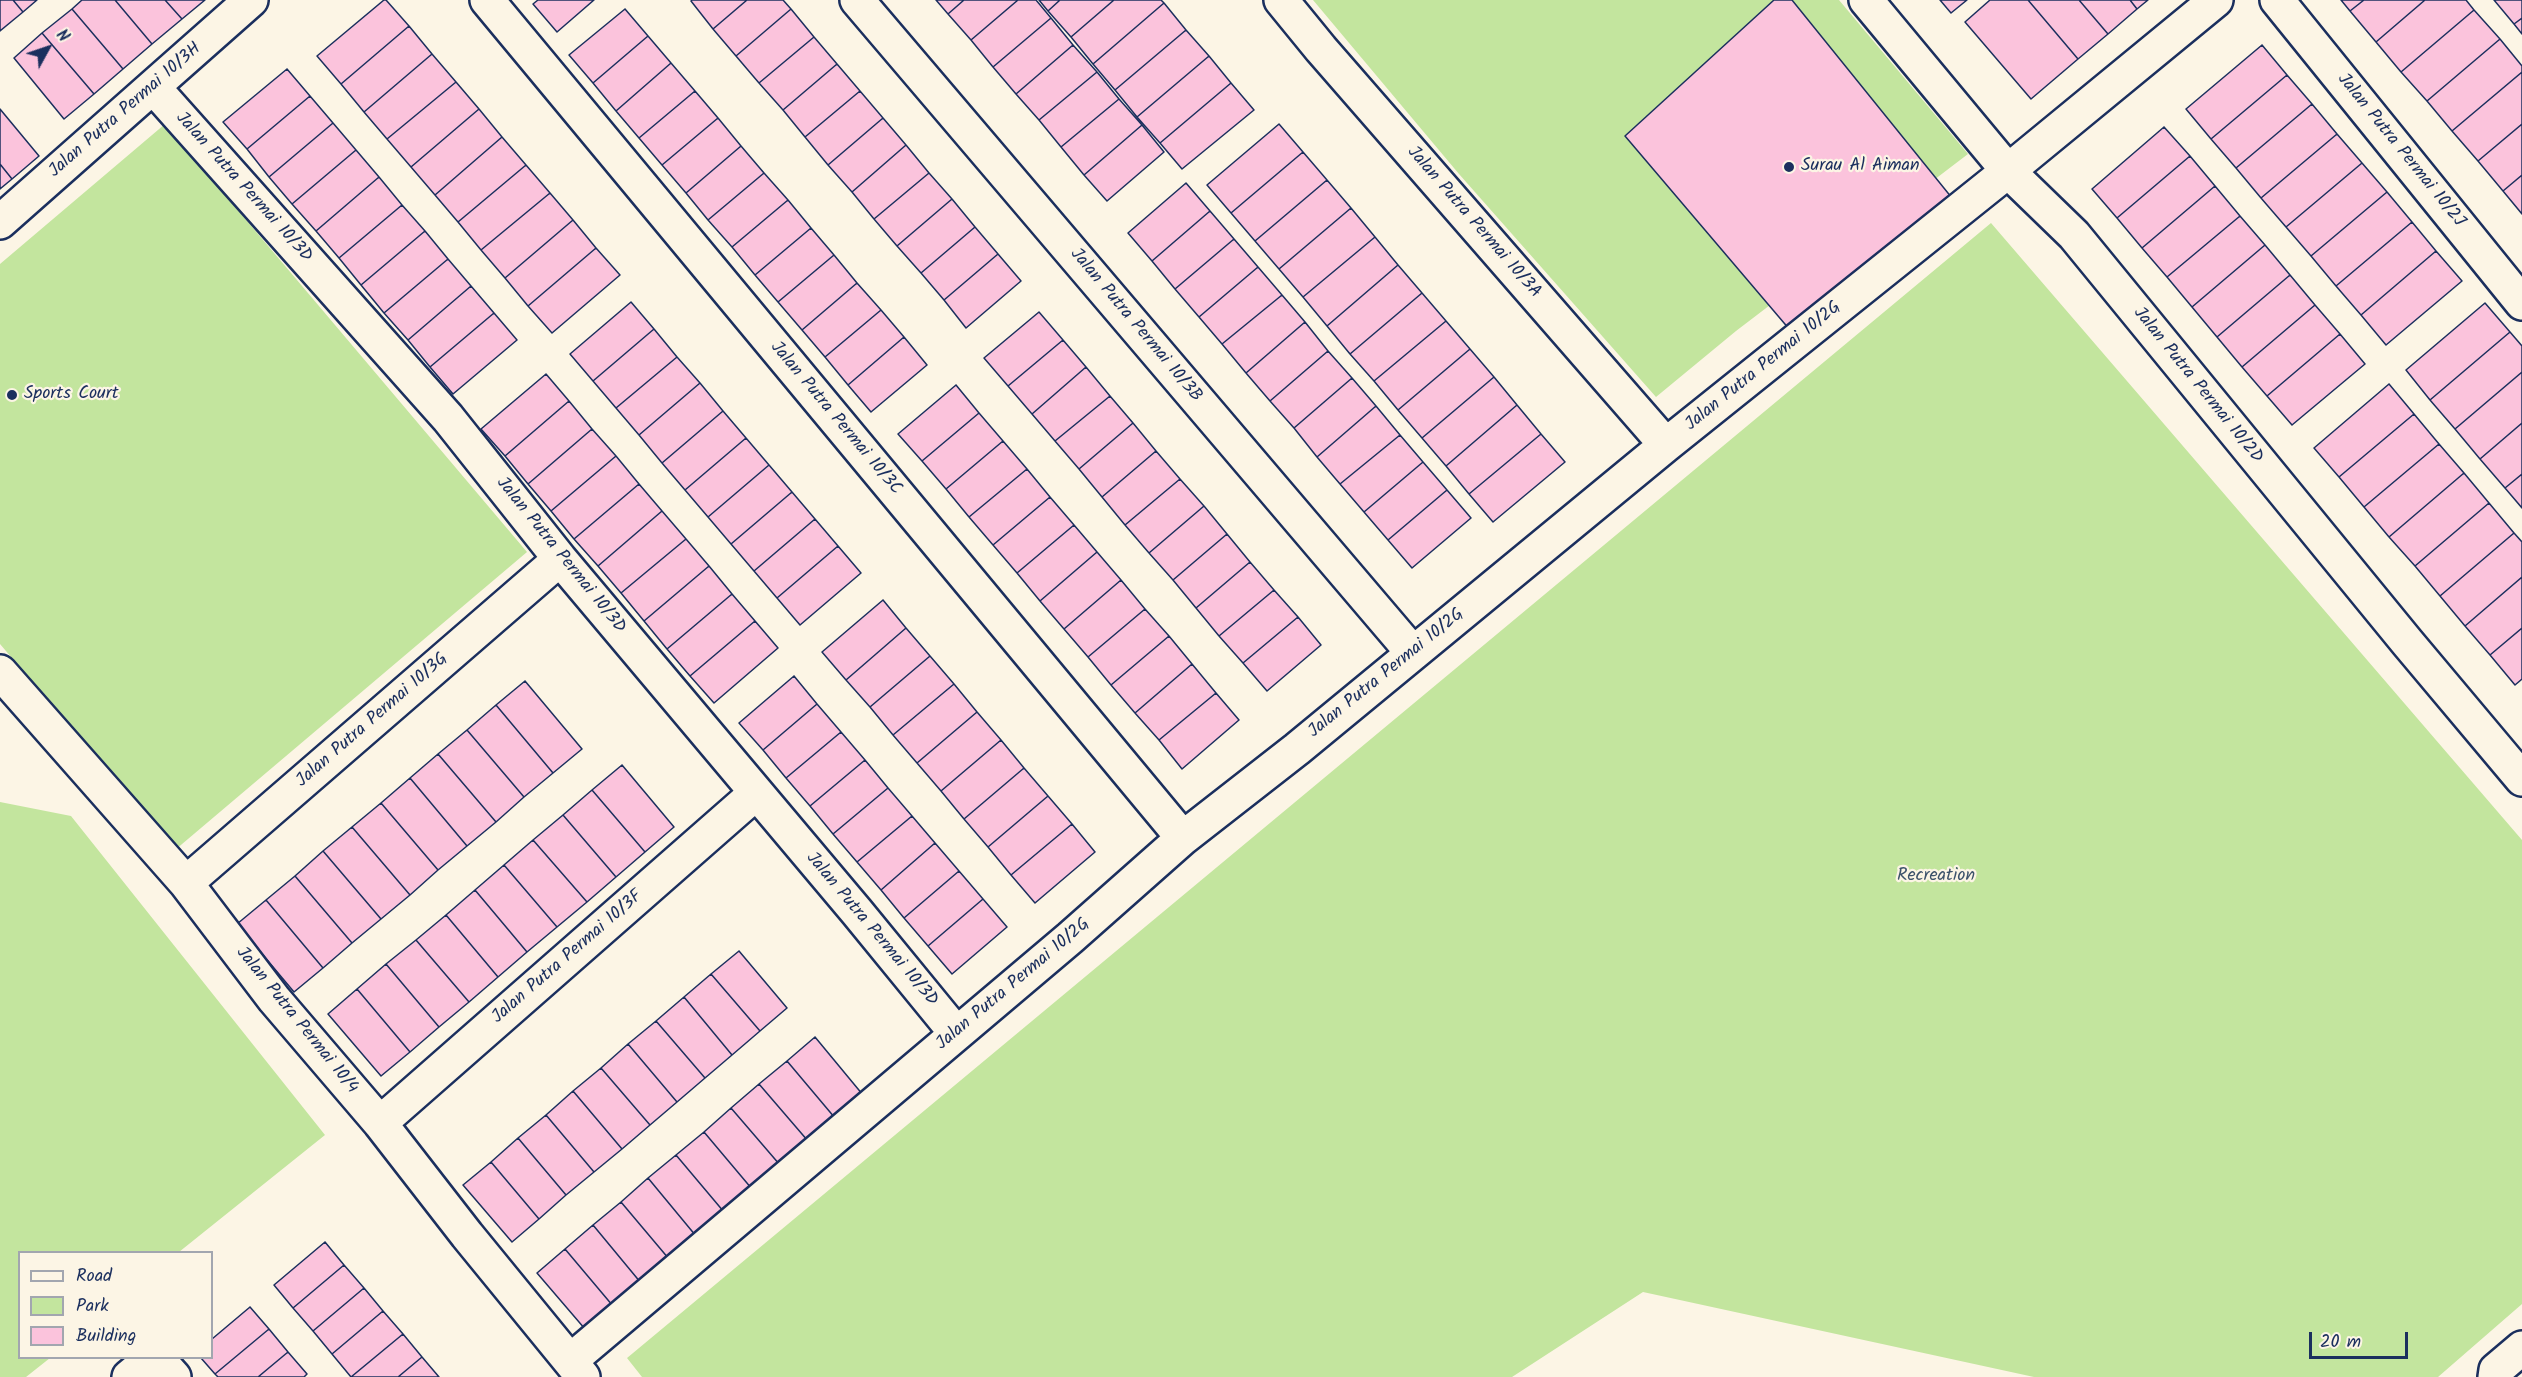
<!DOCTYPE html>
<html>
<head>
<meta charset="utf-8">
<style>
  body { margin:0 }
  #map { position:relative; width:2522px; height:1377px; overflow:hidden; background:#fcf5e5; font-family:Kalam,sans-serif }
  canvas { display:block }
  .legend { position:absolute; left:18px; top:1251px; width:195px; height:108px; box-sizing:border-box; background:#fcf5e5; border:2px solid #a2a6af; margin:0; padding:8px 10px; list-style:none; font-size:18px; color:#1b2f5e }
  .legend li { display:flex; align-items:center; gap:12px; height:30px }
  .legend b { width:30px; border:2px solid #a2a6af }
  .north { position:absolute; left:18px; top:18px; width:60px; height:60px; -webkit-text-stroke:4px #fcf5e5; paint-order:stroke; rotate:50deg; font-size:16px; font-weight:700; line-height:24px; text-align:center; color:#1b2f5e }
  .north::after { content:''; display:block; margin:auto; width:21px; height:27px; background:#1b2f5e; clip-path:polygon(50% 0,100% 100%,50% 72%,0 100%) }
  .scale { position:absolute; left:2309px; top:1332px; width:99px; height:27px; box-sizing:border-box; border:3px solid #1b2f5e; border-top:0; padding-left:8px; font-size:18px; line-height:21px; white-space:nowrap; color:#1b2f5e; -webkit-text-stroke:4px #fcf5e5; paint-order:stroke }
</style>
</head>
<body>
<div id="map">
<canvas width="2522" height="1377"></canvas>
<ul class="legend">
<li><b style="height:8px;background:#fcf5e5"></b>Road</li>
<li><b style="height:16px;background:#c3e59e"></b>Park</li>
<li><b style="height:16px;background:#fbc3dc"></b>Building</li>
</ul>
<div class="north">N</div>
<div class="scale">20 m</div>
</div>
<script>
const context = document.querySelector('canvas').getContext('2d');
context.lineJoin = 'round';
function fill(path, color) { context.fillStyle = color; context.fill(path, 'evenodd'); }
const poly = rows => new Path2D(rows.map(r => 'M' + r).join(''));
function strokePath(path, color, width, dash) { context.strokeStyle = color; context.lineWidth = width; context.lineCap = dash ? 'butt' : 'round'; context.setLineDash(dash || []); context.stroke(path); }
function drawText(font, color, halo, rows, align = 'center') {
  context.font = font + ' Kalam,sans-serif'; context.lineWidth = 4.5; context.setLineDash([]); context.textBaseline = 'middle'; context.strokeStyle = halo; context.fillStyle = color; for (const [text, x, y, turn = 0] of rows) {
    context.save(); context.translate(x, y); context.rotate((+turn || 0) * Math.PI / 180); context.textAlign = isNaN(turn) ? turn : align; if (halo) context.strokeText(text, 0, 0); context.fillText(text, 0, 0); context.restore();
  }
}
const green = poly([
  [1313,0,1839,0,1968,154,1736,331,1656,397,1459,174],
  [165,124,527,552,175,850,0,644,0,264],
  [1991,223,2522,840,2522,1304,2438,1377,2034,1377,1643,1292,1512,1377,642,1377,627,1358],
  [0,802,71,816,325,1135,179,1252,20,1252,20,1358,50,1358,26,1377,0,1377]
]);
const building = poly([
  [0,0,13,0,23,12,0,31,0,0],
  [13,0,37,0,23,12,13,0],
  [82,0,115,0,152,44,123,69,72,9,82,0],
  [115,0,165,0,182,19,152,44,115,0],
  [165,0,205,0,182,19,165,0],
  [384,0,386,0,409,26,341,84,317,56,384,0],
  [538,0,594,0,557,32,533,4,538,0],
  [692,0,747,0,713,29,691,1,692,0],
  [747,0,783,0,791,9,736,56,713,29,747,0],
  [936,0,964,0,948,14,936,0],
  [964,0,1018,0,971,40,948,14,964,0],
  [1018,0,1036,0,1051,18,993,67,971,40,1018,0],
  [1039,0,1060,0,1048,11,1039,0],
  [1060,0,1114,0,1071,37,1048,11,1060,0],
  [1114,0,1161,0,1164,3,1093,64,1071,37,1114,0],
  [1774,0,1792,0,1952,198,1790,330,1625,136,1774,0],
  [1940,0,1967,0,1951,13,1940,0],
  [1990,0,2028,0,2078,59,2031,99,1965,22,1990,0],
  [2028,0,2079,0,2108,34,2078,59,2028,0],
  [2079,0,2130,0,2137,9,2108,34,2079,0],
  [2130,0,2148,0,2137,9,2130,0],
  [2341,0,2364,0,2350,11,2341,0],
  [2364,0,2425,0,2376,42,2350,11,2364,0],
  [2425,0,2466,0,2474,10,2401,72,2376,42,2425,0],
  [2494,0,2522,0,2522,18,2514,24,2494,0],
  [1164,3,1186,30,1115,90,1093,64,1164,3],
  [72,9,123,69,94,94,42,33,72,9],
  [625,9,648,36,593,83,569,55,625,9],
  [791,9,814,37,759,83,736,56,791,9],
  [2474,10,2500,39,2427,101,2401,72,2474,10],
  [1051,18,1073,45,1016,94,993,67,1051,18],
  [2522,18,2522,34,2514,24,2522,18],
  [409,26,432,54,364,112,341,84,409,26],
  [1186,30,1209,56,1137,117,1115,90,1186,30],
  [42,33,94,94,64,119,14,58,42,33],
  [648,36,671,63,616,111,593,83,648,36],
  [814,37,837,64,783,110,759,83,814,37],
  [2500,39,2522,66,2522,72,2452,131,2427,101,2500,39],
  [1073,45,1097,72,1039,120,1016,94,1073,45],
  [2262,45,2287,75,2211,139,2186,109,2262,45],
  [432,54,456,82,387,139,364,112,432,54],
  [1209,56,1231,83,1160,143,1137,117,1209,56],
  [671,63,695,91,639,138,616,111,671,63],
  [837,64,860,91,805,137,783,110,837,64],
  [287,69,310,96,247,149,223,122,287,69],
  [1097,72,1119,99,1061,147,1039,120,1097,72],
  [2522,72,2522,124,2478,161,2452,131,2522,72],
  [2287,75,2312,104,2236,168,2211,139,2287,75],
  [456,82,479,109,411,167,387,139,456,82],
  [1231,83,1254,110,1182,169,1160,143,1231,83],
  [695,91,718,118,662,165,639,138,695,91],
  [860,91,883,118,828,165,805,137,860,91],
  [310,96,333,123,269,177,247,149,310,96],
  [1119,99,1142,125,1084,175,1061,147,1119,99],
  [2312,104,2337,134,2261,198,2236,168,2312,104],
  [0,109,39,156,12,179,0,164,0,109],
  [479,109,502,137,435,195,411,167,479,109],
  [718,118,741,146,686,193,662,165,718,118],
  [883,118,906,145,852,192,828,165,883,118],
  [333,123,356,150,292,204,269,177,333,123],
  [1279,124,1303,152,1231,213,1207,185,1279,124],
  [2522,124,2522,175,2503,191,2478,161,2522,124],
  [1142,125,1164,152,1107,201,1084,175,1142,125],
  [2164,127,2190,156,2117,218,2092,189,2164,127],
  [2337,134,2362,163,2286,227,2261,198,2337,134],
  [502,137,526,165,458,222,435,195,502,137],
  [906,145,929,173,874,219,852,192,906,145],
  [741,146,764,173,708,220,686,193,741,146],
  [356,150,379,177,316,231,292,204,356,150],
  [1303,152,1327,180,1255,241,1231,213,1303,152],
  [2190,156,2215,186,2142,248,2117,218,2190,156],
  [2362,163,2387,192,2311,256,2286,227,2362,163],
  [0,164,12,179,0,189,0,164],
  [526,165,550,193,481,250,458,222,526,165],
  [764,173,788,200,732,247,708,220,764,173],
  [929,173,952,199,897,246,874,219,929,173],
  [2522,175,2522,214,2503,191,2522,175],
  [379,177,402,205,339,258,316,231,379,177],
  [1327,180,1351,208,1279,269,1255,241,1327,180],
  [1186,183,1210,211,1152,261,1128,233,1186,183],
  [2215,186,2240,216,2167,277,2142,248,2215,186],
  [2387,192,2412,222,2336,286,2311,256,2387,192],
  [550,193,573,220,505,278,481,250,550,193],
  [952,199,975,227,921,273,897,246,952,199],
  [788,200,811,228,755,275,732,247,788,200],
  [402,205,425,231,361,285,339,258,402,205],
  [1351,208,1375,237,1303,297,1279,269,1351,208],
  [1210,211,1234,239,1175,289,1152,261,1210,211],
  [2240,216,2265,245,2192,307,2167,277,2240,216],
  [573,220,596,248,528,306,505,278,573,220],
  [2412,222,2436,251,2361,315,2336,286,2412,222],
  [975,227,998,254,944,300,921,273,975,227],
  [811,228,834,255,778,302,755,275,811,228],
  [425,231,448,259,384,313,361,285,425,231],
  [1375,237,1398,265,1327,326,1303,297,1375,237],
  [1234,239,1258,267,1199,317,1175,289,1234,239],
  [2265,245,2290,275,2217,337,2192,307,2265,245],
  [596,248,620,275,552,333,528,306,596,248],
  [2436,251,2462,281,2386,345,2361,315,2436,251],
  [998,254,1021,281,966,328,944,300,998,254],
  [834,255,857,283,802,330,778,302,834,255],
  [448,259,471,286,408,340,384,313,448,259],
  [1398,265,1422,293,1350,354,1327,326,1398,265],
  [1258,267,1282,295,1222,344,1199,317,1258,267],
  [2290,275,2315,305,2242,367,2217,337,2290,275],
  [857,283,881,310,825,357,802,330,857,283],
  [471,286,494,313,430,367,408,340,471,286],
  [1422,293,1446,321,1374,381,1350,354,1422,293],
  [1282,295,1305,322,1246,373,1222,344,1282,295],
  [631,302,654,329,593,381,570,354,631,302],
  [2485,303,2510,332,2430,400,2406,370,2485,303],
  [2315,305,2340,334,2267,396,2242,367,2315,305],
  [881,310,904,337,848,385,825,357,881,310],
  [1039,312,1063,340,1008,386,984,358,1039,312],
  [494,313,517,340,453,394,430,367,494,313],
  [1446,321,1470,349,1398,410,1374,381,1446,321],
  [1305,322,1328,351,1270,401,1246,373,1305,322],
  [654,329,677,357,616,408,593,381,654,329],
  [2510,332,2522,346,2522,372,2455,429,2430,400,2510,332],
  [2340,334,2365,364,2292,425,2267,396,2340,334],
  [904,337,927,365,871,412,848,385,904,337],
  [1063,340,1086,367,1032,414,1008,386,1063,340],
  [1470,349,1494,377,1422,438,1398,410,1470,349],
  [1328,351,1352,378,1294,428,1270,401,1328,351],
  [677,357,700,383,639,435,616,408,677,357],
  [1086,367,1110,396,1055,441,1032,414,1086,367],
  [2522,372,2522,423,2480,459,2455,429,2522,372],
  [546,374,569,401,505,456,481,429,546,374],
  [1494,377,1517,405,1446,466,1422,438,1494,377],
  [1352,378,1376,406,1317,457,1294,428,1352,378],
  [700,383,723,411,662,463,639,435,700,383],
  [2389,384,2414,414,2339,477,2314,448,2389,384],
  [956,385,979,413,922,461,898,434,956,385],
  [1110,396,1133,423,1079,469,1055,441,1110,396],
  [569,401,592,429,528,484,505,456,569,401],
  [1517,405,1541,434,1469,494,1446,466,1517,405],
  [1376,406,1400,435,1340,484,1317,457,1376,406],
  [723,411,746,438,685,490,662,463,723,411],
  [979,413,1003,441,946,489,922,461,979,413],
  [2414,414,2439,444,2364,507,2339,477,2414,414],
  [1133,423,1156,451,1102,497,1079,469,1133,423],
  [2522,423,2522,474,2505,488,2480,459,2522,423],
  [592,429,616,456,551,511,528,484,592,429],
  [1541,434,1565,462,1493,522,1469,494,1541,434],
  [1400,435,1423,462,1364,512,1340,484,1400,435],
  [746,438,769,465,708,517,685,490,746,438],
  [1003,441,1027,469,969,517,946,489,1003,441],
  [2439,444,2464,473,2389,537,2364,507,2439,444],
  [1156,451,1180,479,1125,525,1102,497,1156,451],
  [616,456,639,484,574,539,551,511,616,456],
  [1423,462,1447,490,1388,540,1364,512,1423,462],
  [769,465,792,492,731,544,708,517,769,465],
  [1027,469,1050,497,993,545,969,517,1027,469],
  [2464,473,2489,503,2415,566,2389,537,2464,473],
  [2522,474,2522,508,2505,488,2522,474],
  [1180,479,1204,506,1149,553,1125,525,1180,479],
  [639,484,662,511,598,566,574,539,639,484],
  [1447,490,1471,518,1412,568,1388,540,1447,490],
  [792,492,815,519,754,571,731,544,792,492],
  [1050,497,1074,525,1017,573,993,545,1050,497],
  [2489,503,2514,533,2440,596,2415,566,2489,503],
  [1204,506,1227,534,1173,580,1149,553,1204,506],
  [662,511,686,539,621,593,598,566,662,511],
  [815,519,838,546,777,598,754,571,815,519],
  [1074,525,1097,552,1040,601,1017,573,1074,525],
  [2514,533,2522,542,2522,577,2465,626,2440,596,2514,533],
  [1227,534,1250,562,1196,608,1173,580,1227,534],
  [686,539,709,566,644,621,621,593,686,539],
  [838,546,861,573,800,625,777,598,838,546],
  [1097,552,1121,580,1064,629,1040,601,1097,552],
  [1250,562,1274,590,1219,636,1196,608,1250,562],
  [709,566,732,594,667,649,644,621,709,566],
  [2522,577,2522,628,2490,655,2465,626,2522,577],
  [1121,580,1145,609,1088,657,1064,629,1121,580],
  [1274,590,1298,617,1243,663,1219,636,1274,590],
  [732,594,755,621,690,676,667,649,732,594],
  [883,600,906,628,846,680,822,652,883,600],
  [1145,609,1169,636,1111,685,1088,657,1145,609],
  [1298,617,1321,645,1267,691,1243,663,1298,617],
  [755,621,778,648,714,703,690,676,755,621],
  [906,628,930,656,870,707,846,680,906,628],
  [2522,628,2522,679,2515,685,2490,655,2522,628],
  [1169,636,1192,664,1135,713,1111,685,1169,636],
  [930,656,954,684,893,735,870,707,930,656],
  [1192,664,1216,693,1159,740,1135,713,1192,664],
  [794,676,817,704,763,750,739,723,794,676],
  [525,681,582,749,553,773,496,705,525,681],
  [954,684,977,712,917,763,893,735,954,684],
  [1216,693,1239,720,1182,769,1159,740,1216,693],
  [817,704,841,732,786,778,763,750,817,704],
  [496,705,553,773,524,797,467,730,496,705],
  [977,712,1001,740,941,791,917,763,977,712],
  [467,730,524,797,496,822,438,754,467,730],
  [841,732,865,760,810,806,786,778,841,732],
  [1001,740,1024,768,964,819,941,791,1001,740],
  [438,754,496,822,467,846,410,778,438,754],
  [865,760,888,788,833,834,810,806,865,760],
  [622,765,674,827,645,852,592,790,622,765],
  [1024,768,1048,796,988,847,964,819,1024,768],
  [410,778,467,846,438,870,381,803,410,778],
  [888,788,912,816,857,862,833,834,888,788],
  [592,790,645,852,616,877,563,815,592,790],
  [1048,796,1072,824,1011,875,988,847,1048,796],
  [381,803,438,870,410,895,352,827,381,803],
  [563,815,616,877,587,902,533,840,563,815],
  [912,816,935,843,881,890,857,862,912,816],
  [1072,824,1095,852,1035,903,1011,875,1072,824],
  [352,827,410,895,381,919,323,851,352,827],
  [533,840,587,902,557,927,504,865,533,840],
  [935,843,959,871,904,918,881,890,935,843],
  [323,851,381,919,352,943,295,876,323,851],
  [504,865,557,927,527,952,475,890,504,865],
  [959,871,983,899,928,946,904,918,959,871],
  [295,876,352,943,323,968,266,900,295,876],
  [475,890,527,952,498,977,446,915,475,890],
  [983,899,1007,927,952,974,928,946,983,899],
  [266,900,323,968,294,992,237,924,266,900],
  [446,915,498,977,469,1002,416,940,446,915],
  [416,940,469,1002,439,1027,386,964,416,940],
  [739,951,787,1008,760,1031,711,974,739,951],
  [386,964,439,1027,410,1052,357,989,386,964],
  [711,974,760,1031,732,1055,684,997,711,974],
  [357,989,410,1052,381,1076,328,1014,357,989],
  [684,997,732,1055,705,1078,656,1021,684,997],
  [656,1021,705,1078,677,1102,628,1044,656,1021],
  [815,1037,863,1095,835,1118,787,1061,815,1037],
  [628,1044,677,1102,650,1125,601,1068,628,1044],
  [787,1061,835,1118,808,1141,759,1084,787,1061],
  [601,1068,650,1125,622,1149,573,1091,601,1068],
  [759,1084,808,1141,780,1165,731,1108,759,1084],
  [573,1091,622,1149,594,1172,546,1115,573,1091],
  [731,1108,780,1165,752,1189,704,1132,731,1108],
  [546,1115,594,1172,566,1195,518,1138,546,1115],
  [704,1132,752,1189,724,1212,676,1155,704,1132],
  [518,1138,566,1195,539,1219,491,1162,518,1138],
  [676,1155,724,1212,696,1236,648,1178,676,1155],
  [491,1162,539,1219,512,1242,463,1185,491,1162],
  [648,1178,696,1236,669,1259,621,1202,648,1178],
  [621,1202,669,1259,641,1283,593,1225,621,1202],
  [593,1225,641,1283,613,1306,565,1249,593,1225],
  [325,1242,344,1265,293,1308,274,1285,325,1242],
  [565,1249,613,1306,585,1329,537,1273,565,1249],
  [344,1265,364,1288,313,1331,293,1308,344,1265],
  [364,1288,383,1311,332,1354,313,1331,364,1288],
  [250,1307,269,1329,215,1374,201,1358,212,1358,212,1339,250,1307],
  [383,1311,403,1334,351,1377,332,1354,383,1311],
  [269,1329,288,1352,258,1377,218,1377,215,1374,269,1329],
  [403,1334,422,1357,398,1377,351,1377,403,1334],
  [288,1352,307,1374,304,1377,258,1377,288,1352],
  [422,1357,439,1377,398,1377,422,1357]
]);
const minor = poly([
  [487,0,1183,838],
  [857,0,1413,653],
  [1281,0,1321,49,1666,445],
  [1866,0,2008,171,2074,235,2407,642,2522,779],
  [2277,0,2522,303],
  [154,88,448,418,560,559,857,912,956,1033],
  [0,222,251,0],
  [0,672,186,883,274,999,380,1123,467,1235,583,1377],
  [186,883,560,559],
  [380,1123,756,793],
  [157,1358,174,1377],
  [570,1361,1070,938,1183,838,1297,749,1666,445,2008,171,2216,0],
  [129,1377,152,1358],
  [2495,1377,2496,1370,2522,1348]
]);
const markers = [
  [1789,167,6,"#1b2f5e"],
  [12,395,6,"#1b2f5e"]
];
const streetNames = [
  ["Jalan Putra Permai 10/3H",126,111,-41],
  ["Jalan Putra Permai 10/2J",2400,151,51],
  ["Jalan Putra Permai 10/3D",243,188,48],
  ["Jalan Putra Permai 10/3A",1473,223,49],
  ["Jalan Putra Permai 10/3B",1135,326,50],
  ["Jalan Putra Permai 10/2G",1764,367,-39],
  ["Jalan Putra Permai 10/2D",2197,386,51],
  ["Jalan Putra Permai 10/3C",835,419,50],
  ["Jalan Putra Permai 10/3D",560,556,51],
  ["Jalan Putra Permai 10/2G",1387,674,-39],
  ["Jalan Putra Permai 10/3G",373,721,-41],
  ["Jalan Putra Permai 10/3D",871,930,50],
  ["Jalan Putra Permai 10/3F",568,958,-41],
  ["Jalan Putra Permai 10/2G",1014,985,-40],
  ["Jalan Putra Permai 10/4",296,1021,51]
];
const poiNames = [
  ["Surau Al Aiman",1801,167],
  ["Sports Court",24,395]
];
const parkNames = [
  ["Recreation",1936,877]
];
fill(green, '#c3e59e');
fill(building, '#fbc3dc');
strokePath(building, '#1b2f5e', 1.5);
strokePath(minor, '#1b2f5e', 38);
strokePath(minor, '#fcf5e5', 33);
for (const [x, y, r, color] of markers) { const dot = new Path2D(); dot.arc(x, y, r, 0, 2 * Math.PI); context.fillStyle = color; context.fill(dot); strokePath(dot, '#fcf5e5', 2); }
drawText('18px', '#1b2f5e', '#fcf5e5', streetNames);
drawText('18px', '#1b2f5e', '#fcf5e5', poiNames, 'left');
drawText('18px', '#3d536b', '#fcf5e5', parkNames);
</script>
</body>
</html>
